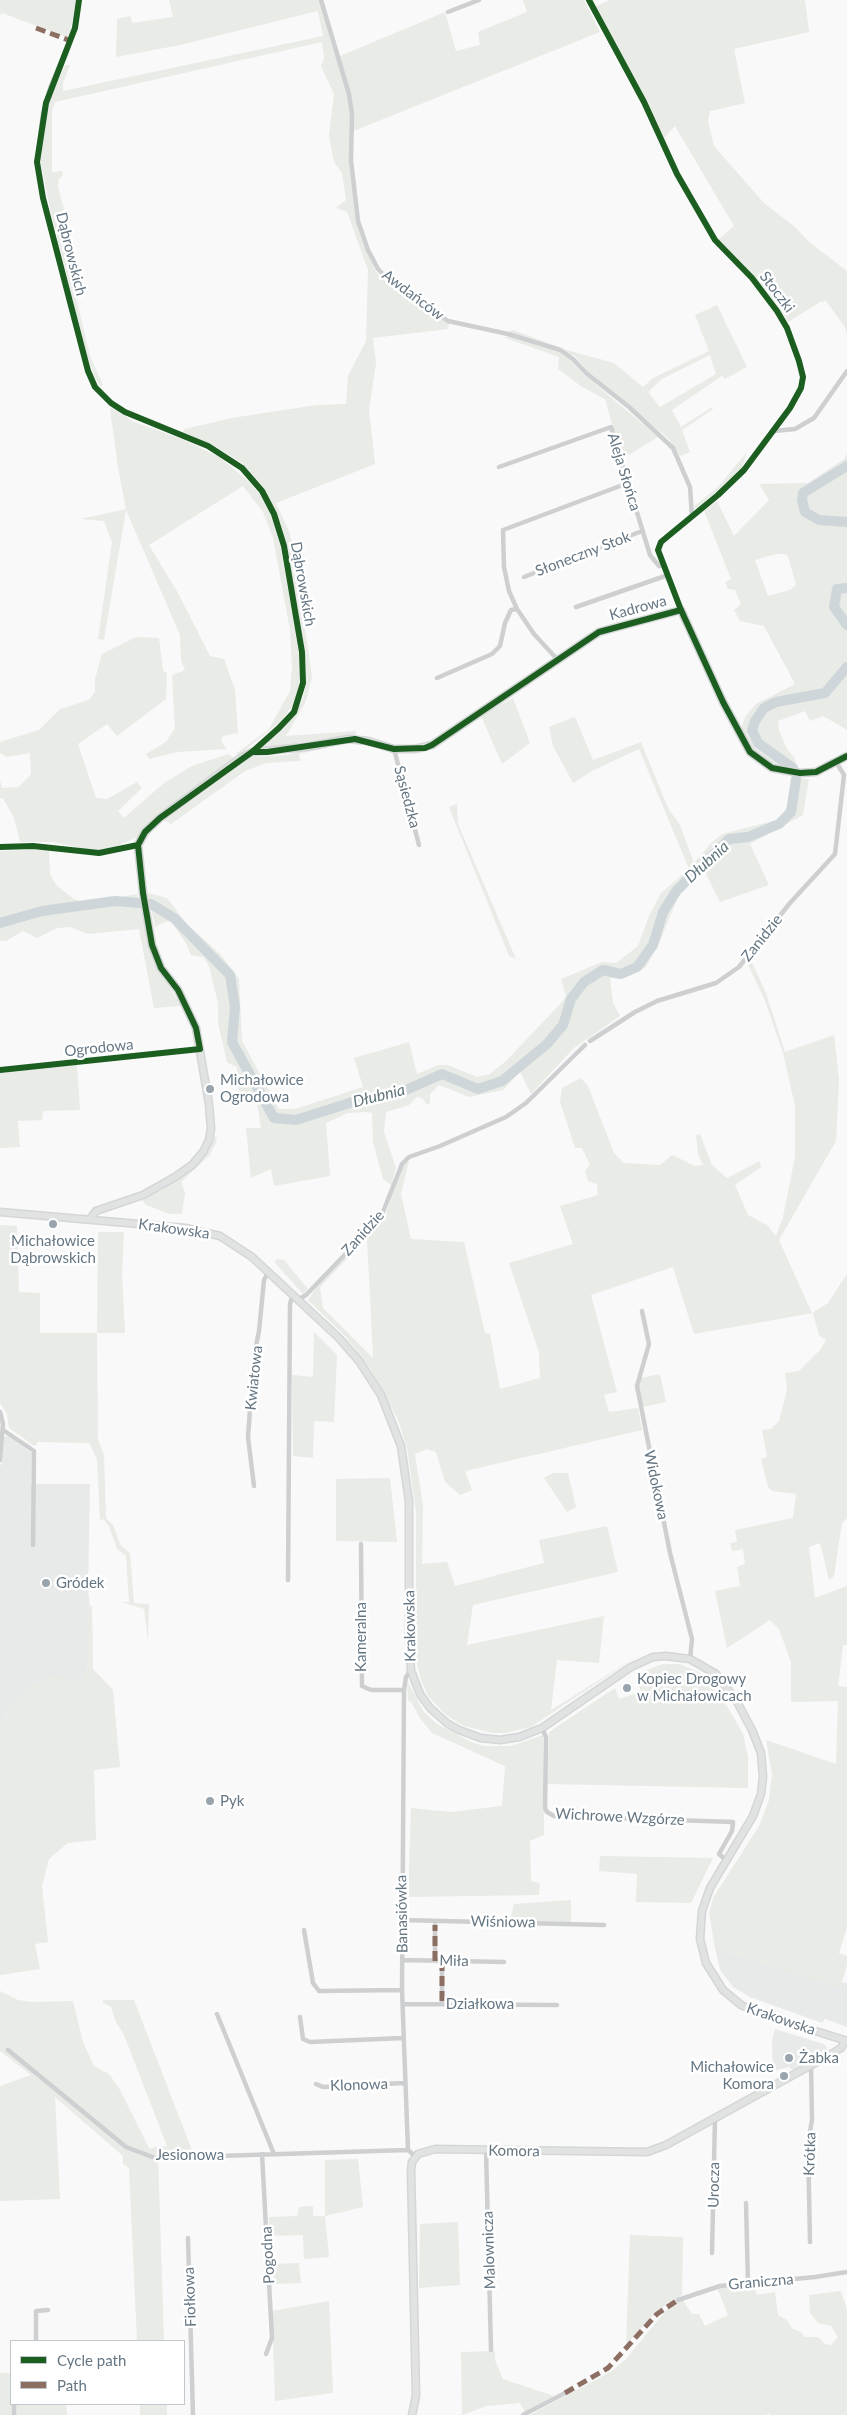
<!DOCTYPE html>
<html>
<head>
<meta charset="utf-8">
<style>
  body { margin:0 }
  #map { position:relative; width:847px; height:2415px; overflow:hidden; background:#f9f9f9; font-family:Lato,sans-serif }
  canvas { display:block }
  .legend { position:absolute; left:10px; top:2340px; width:175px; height:65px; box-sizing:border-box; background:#fff; border:1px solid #c1c8cd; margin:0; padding:6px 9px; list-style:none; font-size:15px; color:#657683 }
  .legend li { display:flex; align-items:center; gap:10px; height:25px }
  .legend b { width:25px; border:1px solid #c1c8cd }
</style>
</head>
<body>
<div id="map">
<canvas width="847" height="2415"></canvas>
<ul class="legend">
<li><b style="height:6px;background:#1b5e20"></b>Cycle path</li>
<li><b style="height:6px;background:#8d6e63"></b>Path</li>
</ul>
</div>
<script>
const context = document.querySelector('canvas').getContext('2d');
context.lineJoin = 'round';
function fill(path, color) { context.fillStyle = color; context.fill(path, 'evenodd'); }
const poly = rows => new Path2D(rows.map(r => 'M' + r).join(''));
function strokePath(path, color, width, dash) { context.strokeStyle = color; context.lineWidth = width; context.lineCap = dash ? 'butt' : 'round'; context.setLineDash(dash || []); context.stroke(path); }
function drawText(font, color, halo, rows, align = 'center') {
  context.font = font + ' Lato,sans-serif'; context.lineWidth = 5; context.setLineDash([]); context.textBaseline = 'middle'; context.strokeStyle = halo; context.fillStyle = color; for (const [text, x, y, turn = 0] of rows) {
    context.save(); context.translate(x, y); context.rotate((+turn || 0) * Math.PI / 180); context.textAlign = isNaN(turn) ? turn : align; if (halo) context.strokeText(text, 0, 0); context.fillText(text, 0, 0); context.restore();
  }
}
const built = poly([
  [8,1436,32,1453,31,1484,90,1484,88,1589,90,1608,86,1675,79,1682,67,1679,11,1706,0,1726,0,1466,2,1462,4,1437],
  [715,1948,840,1987,842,1982,847,1983,847,2027,825,2019,822,2023,750,1997,733,1987,720,1970],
  [775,2029,824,2044,827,2048,826,2053,792,2070,790,2067,773,2071,772,2040]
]);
const green = poly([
  [0,0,76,0,69,38,2,13,0,16],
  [169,0,323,0,340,56,445,12,456,51,480,45,478,32,527,12,523,0,584,0,600,32,351,132,350,167,355,207,360,233,376,272,393,288,449,323,448,329,373,338,376,363,369,410,375,464,276,503,289,531,295,555,302,610,305,613,304,620,312,677,306,701,286,736,356,731,356,735,280,747,263,748,264,744,283,729,296,712,303,698,306,683,305,652,286,544,272,505,242,463,214,446,183,432,185,429,231,418,317,405,346,404,348,376,366,341,368,270,347,212,336,208,346,200,342,173,334,162,329,136,334,94,321,66,324,58,322,42,55,102,52,112,52,172,62,171,63,175,59,179,58,187,64,209,62,215,57,214,57,217,90,356,103,385,100,386,95,378,87,356,51,213,40,159,44,121,51,96,65,65,70,65,63,83,63,91,323,36,318,11,180,45,116,57,117,19,130,16,132,23,173,17],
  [610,0,805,0,809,32,734,49,745,103,710,111,708,121,714,146,764,203,796,228,809,242,847,271,847,335,845,327,826,301,820,302,788,322,766,290,718,240,734,226,675,126,664,138,596,6],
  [717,305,747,367,725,379,722,376,672,410,681,427,712,407,713,409,682,430,690,452,680,456,669,439,587,371,575,356,508,332,513,330,570,351,614,363,643,387,653,378,709,351,695,315],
  [710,355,716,374,660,407,648,392,662,379],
  [506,336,558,352,569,358,581,372,658,437,622,459,605,399,582,387,558,369,559,357,505,338],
  [112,407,132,421,184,440,219,457,248,481,260,495,272,517,281,549,295,627,299,657,299,686,294,703,282,720,239,755,237,753,269,729,290,691,292,667,290,630,273,538,263,512,243,486,149,545,178,593,210,656,224,659,235,690,238,733,223,736,221,741,227,749,177,752,149,759,146,754,166,742,175,728,172,675,185,670,181,660,180,635,126,510,104,640,98,639,112,542,104,521,80,519,126,509,118,467,110,409],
  [747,452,742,468,697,509,694,506,717,488],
  [847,453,847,730,823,716,810,721,805,711,778,721,779,731,787,749,794,757,798,769,788,769,772,763,750,747,741,729,745,717,756,704,795,684,764,626,740,621,734,610,741,604,735,590,728,589,725,582,731,579,704,511,717,501,734,536,769,500,759,484,808,483,844,459],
  [776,554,785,554,788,556,796,585,790,590,768,596,755,560],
  [136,637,159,638,163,671,167,673,166,699,117,736,107,724,78,744,96,798,107,799,137,782,142,788,118,811,124,818,164,783,194,765,229,754,234,759,154,818,138,837,117,846,93,851,54,842,20,842,14,818,3,798,0,798,0,780,2,788,19,787,31,774,30,753,7,757,0,753,0,742,39,730,60,709,89,700,95,692,95,679,102,654],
  [513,698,530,743,502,764,481,716],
  [575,717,593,760,641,742,668,808,680,825,694,863,711,843,722,834,781,819,791,797,792,778,809,779,803,815,750,844,769,885,720,902,704,870,678,897,660,941,646,967,622,979,610,978,613,1003,620,1016,574,1048,531,1094,520,1072,503,1090,469,1097,439,1085,430,1094,430,1103,427,1105,422,1098,417,1097,409,1105,386,1112,384,1132,396,1168,391,1185,383,1179,373,1142,372,1113,367,1112,348,1113,326,1123,330,1176,274,1186,271,1169,251,1178,246,1128,261,1128,257,1102,254,1096,239,1094,237,1067,227,1062,218,1023,218,1003,209,966,203,957,191,955,187,945,172,923,168,921,155,927,148,893,167,898,187,924,221,955,239,979,242,1041,279,1109,295,1109,363,1087,354,1058,409,1042,417,1074,438,1065,448,1065,477,1077,490,1074,506,1061,562,1002,566,996,561,979,602,962,616,963,638,946,649,916,661,893,689,869,639,749,594,770,573,783,553,746,549,727],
  [321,747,322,749,299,754,300,761,266,763,245,771,171,824,163,820,245,760,254,757,286,755],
  [457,804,458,824,513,952,516,958,523,961,509,956,449,807],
  [49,849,50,874,57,886,74,899,84,903,137,894,155,963,181,1006,154,1008,139,929,88,934,70,927,57,928,37,938,23,931,6,941,0,941,0,851],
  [751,960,766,993,785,1052,834,1035,839,1080,836,1141,779,1240,812,1313,828,1303,847,1274,847,1518,842,1523,834,1576,829,1580,820,1543,809,1547,815,1598,847,1586,847,1645,843,1645,838,1686,847,1687,847,1927,839,1953,847,1956,847,1965,840,1988,715,1948,709,1913,713,1898,759,1826,769,1800,772,1774,766,1740,836,1764,838,1701,791,1702,791,1662,779,1629,770,1620,727,1648,715,1591,740,1586,737,1567,745,1564,743,1549,732,1551,730,1543,737,1542,735,1530,793,1518,796,1494,772,1491,768,1487,761,1459,767,1457,762,1430,771,1429,779,1421,787,1390,785,1373,799,1371,820,1350,826,1340,819,1335,813,1313,694,1334,673,1267,591,1295,617,1392,604,1395,609,1412,638,1408,642,1430,465,1471,472,1490,460,1495,445,1482,436,1452,427,1449,415,1454,423,1505,422,1564,447,1562,455,1586,544,1563,539,1540,607,1526,618,1572,473,1605,467,1645,604,1616,599,1663,557,1660,551,1710,639,1655,531,1727,505,1733,493,1733,464,1726,446,1715,428,1696,421,1680,416,1660,416,1512,407,1448,398,1420,370,1368,345,1336,308,1300,320,1282,385,1216,402,1166,409,1161,401,1194,411,1239,464,1242,485,1333,490,1334,500,1389,540,1378,539,1352,509,1263,573,1244,560,1206,598,1195,597,1184,588,1181,585,1170,590,1165,582,1148,575,1148,560,1102,562,1088,581,1078,588,1086,614,1153,624,1163,660,1165,672,1155,695,1166,703,1165,698,1154,696,1135,700,1134,712,1165,727,1178,760,1161,761,1167,735,1185,748,1215,767,1225,776,1236,783,1217,795,1157,795,1106,783,1053,764,998,747,963],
  [367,1238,373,1357,373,1358,323,1308,320,1287],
  [77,1064,80,1110,43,1111,42,1120,18,1121,20,1147,0,1148,0,1071],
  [214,1136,217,1137,216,1143,209,1156,181,1182,185,1193,182,1214,170,1214,146,1205,142,1200,165,1188,196,1165,211,1145],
  [0,1225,17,1226,19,1292,40,1293,40,1333,97,1333,98,1232,124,1232,122,1274,125,1333,97,1333,98,1440,104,1455,106,1518,113,1525,121,1546,130,1553,134,1603,149,1604,148,1641,144,1609,122,1602,129,1602,126,1556,117,1549,109,1526,103,1519,100,1520,97,1459,89,1443,37,1442,36,1446,33,1445,9,1428,7,1414,0,1403],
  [276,1259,284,1260,308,1289,303,1294,275,1263],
  [314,1332,337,1355,334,1422,314,1421,313,1458,293,1456,292,1375,313,1377],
  [660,1374,666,1402,642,1407,639,1386,641,1378],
  [553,1473,568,1473,576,1507,567,1512,544,1478],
  [390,1478,397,1542,336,1541,336,1479],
  [89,1605,92,1607,93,1669,113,1690,120,1767,94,1770,96,1840,68,1843,49,1859,42,1886,48,1942,35,1944,40,1969,0,1975,0,1726,11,1706,27,1687,52,1675,79,1682,86,1675],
  [663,1664,679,1664,701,1673,727,1706,743,1734,748,1757,748,1788,547,1784,549,1732,615,1688,619,1699,641,1692,636,1674],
  [407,1684,409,1684,424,1712,437,1724,471,1742,484,1746,511,1746,543,1735,544,1835,530,1841,531,1881,540,1883,539,1895,408,1897,411,1808,451,1812,502,1806,505,1766,432,1733,420,1718,411,1702,408,1701],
  [600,1856,713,1858,691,1903,636,1902,637,1874,599,1871],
  [571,1900,571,1926,509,1925,514,1904],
  [0,1991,18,2000,31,2002,73,2001,83,2042,94,2066,109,2074,119,2088,149,2148,167,2146,124,2035,116,2022,111,2007,103,2003,103,2000,134,2000,193,2153,158,2155,164,2341,137,2341,129,2168,123,2164,123,2156,55,2097,60,2199,0,2201,0,2086,31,2075,0,2051],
  [358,2159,363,2207,325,2216,329,2257,304,2259,303,2235,270,2236,269,2217,297,2216,299,2207,313,2206,313,2216,325,2216,325,2160],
  [458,2222,460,2285,419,2288,420,2224],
  [630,2235,683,2237,682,2295,656,2312,626,2345],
  [299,2263,301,2283,274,2284,274,2264],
  [753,2285,757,2295,775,2292,778,2315,787,2320,792,2328,801,2332,805,2337,818,2337,825,2344,831,2345,838,2337,831,2326,818,2323,810,2313,809,2295,841,2291,847,2310,847,2415,770,2415,769,2413,766,2415,530,2415,612,2371,626,2359,668,2308,682,2299,692,2314,699,2314,705,2326,728,2315,717,2288],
  [329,2301,333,2393,275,2401,272,2311],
  [495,2351,495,2360,503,2379,554,2396,525,2412,520,2403,487,2406,462,2415,458,2415,462,2414,461,2352],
  [0,2373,11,2373,11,2404,66,2404,67,2415,0,2415],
  [140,2404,167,2404,167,2415,140,2415]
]);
const river = poly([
  [847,466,803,493,802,500,805,512,819,520,847,522],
  [847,588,837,589,834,607,847,625],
  [793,768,758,743,752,730,755,721,764,708,776,702,825,693,847,667],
  [0,923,42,911,115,901,151,904,174,918,230,975,235,1007,232,1042,274,1118,296,1120,362,1099,397,1094,442,1074,478,1089,502,1081,547,1044,563,1025,571,999,584,982,603,970,621,974,637,967,653,945,663,912,677,890,729,839,748,837,779,824,791,812,796,779]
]);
const street = poly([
  [79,0,75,28,50,88,43,113,37,162,43,198,85,360,95,387,111,403,125,412,208,446,242,468,262,491,274,514,284,546,302,652,303,683,294,712,252,752],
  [321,0,349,94,352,114,351,160,358,221,368,250,378,269,393,284,448,321,508,334,560,350,573,359,586,373,629,407,673,448,690,487,692,516],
  [589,0,644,102,677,174,715,240,752,278,777,311,787,328,799,361,803,377,801,388,790,408,744,470,718,495,667,536,659,545,658,550,681,610],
  [448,12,479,0],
  [774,431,795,429,814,418,847,371],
  [499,467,611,427,650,555,659,566,664,565],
  [524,577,642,531],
  [576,607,668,575],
  [557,659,534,634,517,609,509,591,504,567,503,530,628,483],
  [437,678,492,654,500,646,505,623,511,610,517,609],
  [394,749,419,845],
  [0,847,33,846,99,853,138,845],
  [590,1041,635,1012,657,1001,716,983,739,967,790,903,835,854,844,775,836,762],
  [0,1070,200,1049],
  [299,1299,306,1295,381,1217,402,1164,409,1157,440,1146,506,1117,526,1103,585,1045],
  [642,1311,649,1344,637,1386,670,1553,692,1639,690,1659],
  [0,1412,3,1424,0,1460],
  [3,1430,34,1451,33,1545],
  [254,1486,248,1437,254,1356,259,1331,264,1280,269,1271],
  [361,1544,362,1686,371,1690,404,1690],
  [288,1580,290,1304,293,1294],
  [411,1671,406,1677,404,1690,402,1990,408,2150,415,2156],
  [542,1728,546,1737,545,1808,547,1812,554,1816,733,1822,732,1831,719,1854,727,1861],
  [402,1920,604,1925],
  [304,1930,313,1983,319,1991,402,1990],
  [403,1960,504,1962],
  [435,1961,435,1925],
  [442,2001,442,1961],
  [403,2004,557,2005],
  [217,2014,274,2154],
  [300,2017,303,2039,310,2042,403,2038],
  [8,2050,126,2147,155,2158,408,2150],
  [316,2084,323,2087,404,2083],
  [486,2150,491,2350],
  [262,2154,272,2338,266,2354],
  [746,2203,748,2284],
  [188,2238,193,2415],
  [810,2242,808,2143,812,2120,811,2065],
  [712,2253,715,2118],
  [678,2300,720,2286,815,2277,847,2272],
  [36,2341,36,2311,48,2310],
  [14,2415,14,2404],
  [523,2415,565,2393]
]);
const secondary = poly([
  [0,1212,185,1228,220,1236,252,1257,339,1338,359,1361,381,1395,401,1446,409,1501,409,1639,411,1671,420,1694,430,1708,448,1724,459,1730,481,1738,500,1740,519,1737,542,1728,631,1667,653,1657,666,1656,690,1659,716,1674,736,1700,752,1730,761,1753,763,1777,761,1794,753,1816,710,1888,702,1911,700,1939,706,1963,723,1990,741,2005,761,2014,847,2041],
  [90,1219,96,1211,143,1195,175,1177,192,1165,203,1152,209,1140,211,1129,209,1104,196,1028,178,990,161,968,152,945,143,893,138,845,145,832,160,818,239,759,252,752,306,747,348,739,368,741,394,749,415,749,432,745,599,632,681,610,723,702,750,752,772,768,800,773,816,772,847,756],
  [412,2415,416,2396,411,2171,412,2162,418,2154,435,2149,647,2152,666,2145,833,2053,841,2048,845,2041]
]);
const quiet = poly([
  [36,28,71,41],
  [435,1961,435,1925],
  [442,2001,442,1961],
  [565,2393,608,2368,657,2314,678,2300]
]);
const cycleway = poly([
  [589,0,644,102,677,174,715,240,752,278,777,311,787,328,799,361,803,377,801,388,790,408,744,470,718,495,661,542,658,550,681,610,723,702,750,752,772,768,800,773,816,772,847,756],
  [252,752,267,752,355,739,394,749,425,748,432,745,599,632,681,610],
  [0,847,33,846,99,853,138,845],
  [0,1070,200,1049,196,1028,189,1013,178,990,161,968,152,945,143,893,138,845,145,832,160,818,252,752,279,728,294,712,303,683,302,652,284,546,274,514,262,491,242,468,208,446,125,412,111,403,95,387,88,371,43,198,37,162,46,103,75,28,79,0]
]);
const markers = [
  [210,1089,5,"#99a4ac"],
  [53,1224,5,"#99a4ac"],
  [46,1583,5,"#99a4ac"],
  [627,1688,5,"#99a4ac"],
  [210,1801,5,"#99a4ac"],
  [789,2058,5,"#99a4ac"],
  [784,2076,5,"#99a4ac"]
];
const streetNames = [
  ["Dąbrowskich",71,254,76],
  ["Stoczki",777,292,53],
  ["Awdańców",413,295,37],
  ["Aleja Słońca",624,472,73],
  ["Słoneczny Stok",583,554,-21],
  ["Dąbrowskich",303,584,80],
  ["Kadrowa",638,608,-15],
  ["Sąsiedzka",407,797,75],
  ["Zanidzie",762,938,-51],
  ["Ogrodowa",99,1048,-6],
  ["Krakowska",174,1229,8],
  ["Zanidzie",363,1233,-48],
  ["Kwiatowa",254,1378,-84],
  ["Widokowa",656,1485,78],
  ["Krakowska",410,1626,-91],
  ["Kameralna",361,1637,-90],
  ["Wichrowe Wzgórze",620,1817,3],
  ["Banasiówka",402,1914,-91],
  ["Wiśniowa",503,1922,1],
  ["Miła",454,1961,1],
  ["Działkowa",480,2004],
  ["Krakowska",781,2019,19],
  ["Klonowa",359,2085,-2],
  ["Komora",514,2151,1],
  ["Krótka",810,2154,-88],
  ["Jesionowa",190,2155],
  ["Urocza",714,2185,-89],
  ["Malownicza",489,2250,-92],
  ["Pogodna",268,2255,-93],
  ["Graniczna",761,2282,-5],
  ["Fiołkowa",190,2297,-92]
];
const poiNames = [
  ["Michałowice",220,1080],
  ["Ogrodowa",220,1097],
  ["Michałowice",53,1241,"center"],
  ["Dąbrowskich",53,1258,"center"],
  ["Gródek",56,1583],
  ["Kopiec Drogowy",637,1679],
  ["w Michałowicach",637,1696],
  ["Pyk",220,1801],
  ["Żabka",799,2058],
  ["Michałowice",774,2067,"right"],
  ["Komora",774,2084,"right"]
];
const waterNames = [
  ["Dłubnia",707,862,-42],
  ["Dłubnia",379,1096,-14]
];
fill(built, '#e8e9e9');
fill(green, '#e8ebe6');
strokePath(river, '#ced6d9', 10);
strokePath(secondary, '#d5d6d7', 9);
strokePath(street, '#cecfd0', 4.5);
strokePath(secondary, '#e1e2e2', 6);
strokePath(quiet, '#8d6e63', 5, [10, 5]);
strokePath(cycleway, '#1b5e20', 6);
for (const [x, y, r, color] of markers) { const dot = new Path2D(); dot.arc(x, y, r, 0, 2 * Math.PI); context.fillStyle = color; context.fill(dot); strokePath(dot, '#fff', 2); }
drawText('15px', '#657683', '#fff', streetNames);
drawText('15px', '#657683', '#fff', poiNames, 'left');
drawText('italic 16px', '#60757c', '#fff', waterNames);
</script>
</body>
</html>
